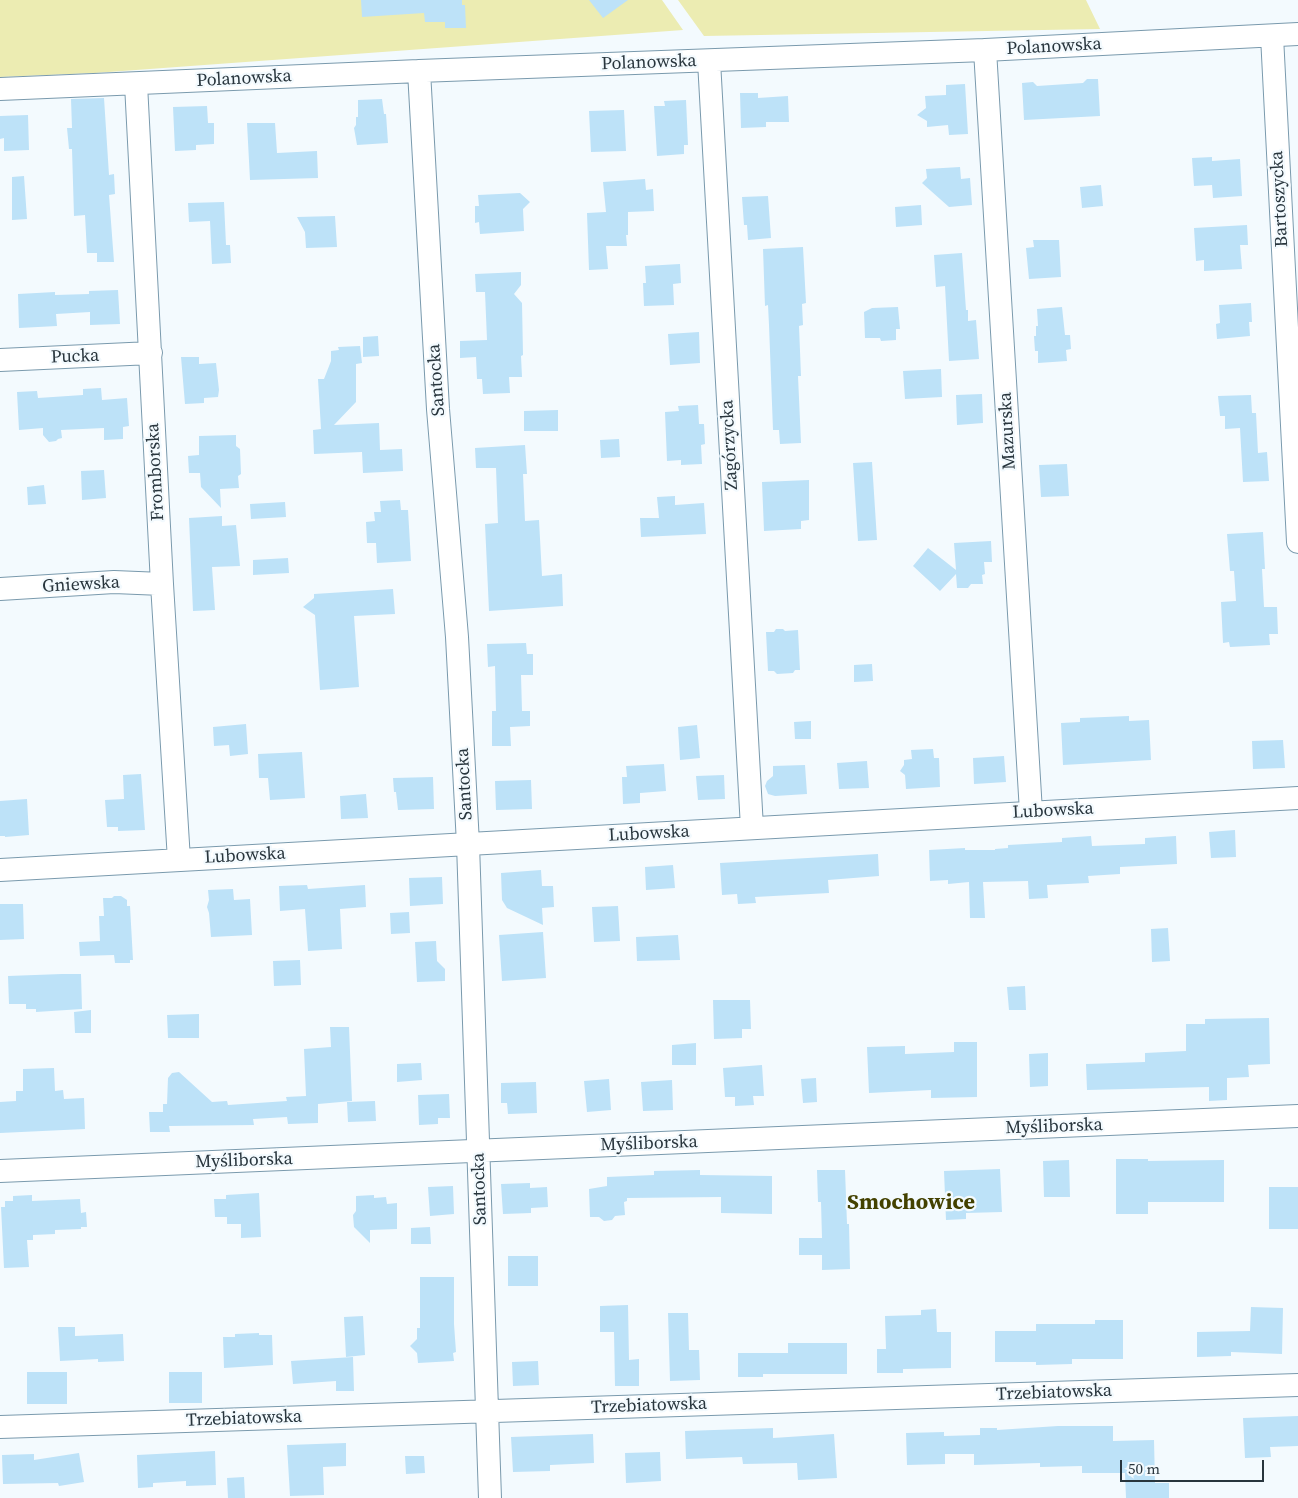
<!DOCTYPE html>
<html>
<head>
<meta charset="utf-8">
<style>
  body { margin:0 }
  #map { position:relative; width:1298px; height:1498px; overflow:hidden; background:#f3fafe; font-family:"Source Serif 4",serif }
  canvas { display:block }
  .scale { position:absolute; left:1120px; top:1460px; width:144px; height:22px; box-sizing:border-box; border:2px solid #28353d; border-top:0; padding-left:6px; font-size:15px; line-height:18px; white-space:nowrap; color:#28353d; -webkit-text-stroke:4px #f3fafe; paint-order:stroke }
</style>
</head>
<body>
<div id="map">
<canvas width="1298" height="1498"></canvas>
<div class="scale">50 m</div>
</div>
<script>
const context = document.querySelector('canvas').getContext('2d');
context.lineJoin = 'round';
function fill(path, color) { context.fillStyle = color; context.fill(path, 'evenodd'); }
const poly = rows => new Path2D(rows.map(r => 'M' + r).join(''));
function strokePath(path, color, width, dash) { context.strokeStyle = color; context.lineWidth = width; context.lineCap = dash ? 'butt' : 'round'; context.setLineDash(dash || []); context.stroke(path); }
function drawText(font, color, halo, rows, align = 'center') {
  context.font = font + ' "Source Serif 4",serif'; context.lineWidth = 4.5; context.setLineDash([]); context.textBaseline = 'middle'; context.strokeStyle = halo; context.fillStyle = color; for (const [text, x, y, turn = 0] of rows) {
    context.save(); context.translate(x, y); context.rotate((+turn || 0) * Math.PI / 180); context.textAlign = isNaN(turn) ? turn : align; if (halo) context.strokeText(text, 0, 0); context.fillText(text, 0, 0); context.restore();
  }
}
const green = poly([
  [0,0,662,0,683,30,95,73,0,77],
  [678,0,1086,0,1100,29,704,36]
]);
const building = poly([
  [361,0,462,0,462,5,465,5,466,28,445,28,445,22,425,22,424,13,362,17],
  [589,0,628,0,603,18],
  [1087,79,1098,79,1100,116,1024,120,1022,83,1033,82,1037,86,1083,83],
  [965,84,968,134,949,135,948,125,927,127,927,121,917,115,926,108,925,96,946,95,946,85],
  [740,93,758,93,758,98,788,96,789,122,766,122,766,127,741,128],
  [104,98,109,175,114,174,115,194,109,195,114,262,97,262,97,253,87,253,85,215,74,216,72,149,69,149,67,128,72,128,71,99],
  [382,99,384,114,386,114,388,143,357,145,354,128,356,125,356,117,358,117,358,100],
  [686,100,688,145,684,145,684,154,657,156,654,106,665,106,664,101],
  [207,106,208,123,214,123,214,144,196,145,196,150,175,151,173,107],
  [624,110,626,151,591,152,589,111],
  [28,115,29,150,4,151,4,138,0,139,0,116],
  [247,123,275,123,277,153,317,151,318,178,250,180],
  [1212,157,1212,161,1240,159,1242,196,1213,198,1212,185,1194,186,1192,158],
  [960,167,961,179,970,178,972,205,949,207,922,183,927,178,926,169],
  [24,176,27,219,12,220,12,177],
  [645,179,646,190,653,189,654,211,628,212,628,235,626,235,627,246,606,246,608,269,589,270,587,213,606,212,603,182],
  [1101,185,1103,206,1082,208,1080,187],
  [520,193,530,202,523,209,524,231,480,234,479,222,475,223,475,206,479,206,478,195],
  [768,196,771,238,748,240,747,225,744,225,742,197],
  [224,202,226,245,230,245,231,263,212,264,210,221,189,222,188,203],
  [921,205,922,225,896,227,895,207],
  [335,216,337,247,306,248,305,232,297,217],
  [1247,225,1248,245,1240,245,1242,269,1204,271,1204,260,1196,261,1194,228],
  [1033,240,1059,240,1061,277,1029,279,1026,248,1034,247],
  [803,247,806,303,802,304,803,325,799,326,801,376,798,376,801,443,780,444,779,430,773,430,769,325,768,305,765,306,763,249],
  [962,253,966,310,968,310,968,321,976,320,979,359,949,361,945,286,936,287,934,255],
  [680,264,681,283,673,284,674,305,644,306,643,283,646,283,645,266],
  [521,272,521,285,514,294,522,303,523,355,521,356,522,377,509,377,510,393,483,394,482,379,477,379,476,357,460,358,460,341,487,340,485,292,476,292,475,274],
  [118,290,120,324,90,325,90,312,56,314,57,326,19,328,18,294,55,292,55,295,89,294,89,291],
  [1251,303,1252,322,1249,322,1250,336,1217,339,1216,324,1220,323,1219,305],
  [898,307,900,329,896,329,896,340,881,341,880,338,865,338,864,312,872,308],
  [1062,307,1065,335,1070,335,1071,349,1066,350,1067,361,1038,363,1038,351,1035,351,1034,336,1036,336,1036,326,1038,326,1037,309],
  [699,332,700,363,670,365,668,334],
  [378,336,379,356,363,357,363,337],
  [360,346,362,363,356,364,356,402,334,425,379,423,380,450,402,449,403,471,363,473,362,452,314,454,313,430,321,429,318,379,324,379,331,361,331,351,339,350,338,347],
  [181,357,199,357,199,364,216,363,219,390,218,397,204,398,204,403,185,404],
  [941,369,942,397,905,399,903,371],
  [101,388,102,400,127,398,129,426,123,427,123,439,104,440,104,428,61,430,62,438,58,439,56,441,49,442,43,435,43,428,19,430,17,392,37,391,38,398,83,395,83,389],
  [982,394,983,423,957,425,956,395],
  [1251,395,1252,413,1256,413,1258,453,1267,452,1269,481,1243,482,1240,428,1225,429,1225,416,1220,416,1218,396],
  [698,405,699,424,704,424,705,444,701,445,702,464,681,465,681,460,667,461,665,412,679,411,678,406],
  [558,410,558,431,524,431,524,411],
  [236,435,236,446,240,449,241,474,238,476,239,488,220,489,221,508,201,487,200,473,189,473,188,456,199,455,199,436],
  [619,439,620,457,601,458,600,440],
  [525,445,527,474,523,474,525,521,539,520,542,576,562,574,563,606,489,611,485,524,498,523,496,468,476,468,475,448],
  [872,462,877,540,858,541,853,463],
  [1067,464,1069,496,1041,497,1039,465],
  [104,470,106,498,82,500,81,471],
  [809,480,809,520,801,521,801,529,764,531,762,482],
  [44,485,46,504,28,505,27,487],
  [675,496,675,505,704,503,706,534,641,537,640,518,659,518,657,497],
  [400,500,401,510,408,510,411,561,377,563,376,543,367,543,366,522,375,521,374,512,381,512,380,501],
  [285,502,286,517,251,519,250,504],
  [222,516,222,526,236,525,240,566,212,567,215,610,193,611,189,518],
  [1263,532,1265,569,1262,569,1264,607,1277,607,1278,634,1269,634,1270,645,1230,647,1229,642,1223,643,1221,602,1236,601,1234,571,1230,571,1227,534],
  [991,541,992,562,984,562,985,574,982,575,983,584,971,584,968,588,957,588,956,574,940,591,913,566,928,548,956,570,954,543],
  [288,558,289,573,253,575,253,560],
  [393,589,395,614,354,616,359,687,320,690,315,615,303,607,314,598,314,594],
  [776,629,783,629,785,631,798,630,800,670,795,670,793,673,777,674,774,671,768,671,766,632,774,632],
  [526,643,527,654,533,654,533,675,521,675,522,711,530,711,530,726,510,727,511,746,492,746,492,711,496,711,495,666,488,667,487,644],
  [872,664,873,681,854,682,854,665],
  [1129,716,1129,721,1149,720,1151,760,1063,765,1061,723,1080,722,1080,718],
  [811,721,811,739,795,739,794,722],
  [246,724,248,754,230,756,229,745,214,746,213,727],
  [697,725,700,758,680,760,678,727],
  [1283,740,1285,768,1253,769,1252,741],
  [933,749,934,758,939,758,940,787,906,789,905,775,900,771,904,765,904,760,912,759,911,750],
  [302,752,305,798,270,800,268,778,259,778,258,754],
  [1004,756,1006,782,974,784,973,758],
  [867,761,869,788,839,789,837,763],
  [664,764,666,791,640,793,640,803,623,804,622,777,627,777,626,766],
  [805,765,807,794,775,796,768,794,765,786,767,781,773,776,773,766],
  [141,774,145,830,118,831,118,827,107,827,105,800,124,799,123,775],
  [724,775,725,799,698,800,696,776],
  [433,777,434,809,398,810,396,792,394,792,393,778],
  [531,780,532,809,496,810,495,781],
  [366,794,368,818,341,819,340,796],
  [27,799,29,835,5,837,5,836,0,836,0,801],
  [1235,830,1236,857,1211,858,1209,832],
  [1091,836,1092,846,1145,844,1145,838,1176,836,1177,864,1120,867,1120,874,1088,876,1089,883,1047,885,1048,898,1029,899,1028,881,983,882,985,918,970,918,969,882,948,884,948,880,930,881,929,850,965,848,965,850,995,850,995,849,1008,848,1008,845,1062,842,1062,838],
  [878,854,879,876,828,880,829,893,755,897,756,903,738,904,737,894,722,895,720,863],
  [673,865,675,888,646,890,645,867],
  [541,870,542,886,553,886,554,907,542,908,543,925,507,908,502,900,501,873],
  [442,877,443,904,410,906,409,878],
  [307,885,308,889,365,885,366,907,340,909,342,949,308,951,305,909,280,911,279,886],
  [233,889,234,900,250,899,252,935,211,937,209,913,207,907,209,900,208,890],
  [114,896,121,896,127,900,127,906,130,906,133,960,130,960,130,963,115,963,114,955,80,956,79,942,100,941,99,916,104,916,103,898,112,898],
  [0,904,23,904,24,939,0,940],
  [618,906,620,941,594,942,592,907],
  [409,912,410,933,391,934,390,913],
  [1168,928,1170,961,1152,962,1151,929],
  [543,932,546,978,502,981,499,935],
  [678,935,680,960,637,961,636,937],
  [436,941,437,961,445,969,445,981,417,982,415,942],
  [300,960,301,985,274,986,273,961],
  [62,974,81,974,82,1009,36,1012,36,1009,26,1009,26,1004,9,1004,8,976],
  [1025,986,1026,1010,1009,1010,1007,987],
  [713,1000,750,1000,751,1029,742,1029,742,1038,714,1039],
  [91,1010,91,1033,75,1033,74,1012],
  [199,1014,199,1038,168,1038,167,1015],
  [1269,1018,1270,1064,1248,1065,1249,1077,1227,1078,1227,1100,1209,1101,1209,1087,1087,1090,1086,1064,1145,1062,1145,1053,1186,1051,1186,1024,1205,1024,1205,1019],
  [330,1027,349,1027,352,1101,318,1104,318,1123,288,1124,287,1117,253,1119,254,1125,169,1126,170,1132,150,1132,149,1112,163,1112,163,1104,167,1104,168,1078,172,1073,179,1072,212,1102,227,1101,228,1105,287,1101,286,1097,306,1096,304,1049,331,1047],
  [954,1042,977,1042,977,1097,931,1098,931,1090,869,1093,867,1047,905,1046,905,1054,954,1052],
  [696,1043,696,1065,672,1065,672,1045],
  [1048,1053,1048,1086,1030,1087,1029,1054],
  [421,1063,422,1080,397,1082,397,1064],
  [762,1065,764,1096,753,1096,754,1105,735,1106,735,1097,725,1097,723,1068],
  [54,1068,55,1091,63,1090,64,1099,84,1098,85,1129,0,1133,0,1102,16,1101,16,1091,23,1091,23,1069],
  [816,1078,817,1102,803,1103,801,1079],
  [609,1079,611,1110,587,1112,584,1081],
  [672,1080,673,1110,643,1111,641,1082],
  [536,1082,537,1113,508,1114,507,1103,501,1103,501,1083],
  [449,1094,450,1118,438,1118,438,1124,419,1125,418,1095],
  [375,1101,376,1121,348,1122,347,1102],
  [1116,1159,1148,1159,1148,1161,1224,1160,1224,1202,1148,1202,1148,1214,1116,1214],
  [1069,1160,1070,1197,1044,1197,1043,1161],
  [1000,1169,1002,1212,966,1213,966,1219,946,1220,944,1171],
  [700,1170,700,1175,772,1176,772,1214,721,1213,721,1197,627,1198,627,1201,624,1202,625,1215,615,1216,612,1220,604,1221,599,1217,590,1217,589,1189,607,1186,607,1177,654,1175,654,1171],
  [817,1170,845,1170,847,1224,849,1224,850,1269,822,1270,822,1255,799,1255,799,1238,822,1238,821,1202,818,1202],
  [530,1183,530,1188,547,1187,548,1207,531,1208,531,1213,503,1214,501,1184],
  [453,1186,454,1214,430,1216,428,1187],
  [1269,1187,1298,1187,1298,1229,1269,1229],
  [259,1193,261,1237,241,1238,241,1224,227,1224,227,1217,215,1217,214,1199,226,1199,226,1195],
  [32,1195,32,1201,80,1199,81,1213,86,1212,87,1227,81,1227,81,1229,55,1230,55,1234,33,1235,33,1240,27,1240,29,1267,4,1268,1,1207,5,1207,5,1201,13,1201,13,1196],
  [374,1195,374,1198,386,1197,387,1204,397,1203,397,1229,370,1230,370,1243,354,1227,353,1215,356,1211,356,1196],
  [430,1227,431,1244,411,1244,411,1228],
  [508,1256,538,1256,538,1286,508,1286],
  [420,1277,454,1277,454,1324,456,1352,453,1353,454,1361,418,1363,417,1353,410,1346,417,1339,417,1328,420,1328],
  [628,1305,629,1360,639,1359,639,1386,615,1386,614,1332,600,1332,600,1306],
  [1251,1307,1283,1308,1282,1354,1231,1352,1231,1356,1197,1357,1197,1332,1250,1331],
  [936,1309,937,1332,951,1332,951,1368,903,1369,903,1373,877,1373,877,1349,886,1349,885,1316,921,1315,921,1310],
  [668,1313,688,1313,689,1350,699,1350,700,1380,670,1381],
  [363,1316,365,1355,346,1357,344,1317],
  [1095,1320,1123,1320,1123,1359,1072,1359,1072,1364,1036,1365,1036,1362,995,1362,995,1331,1036,1331,1036,1324,1095,1324],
  [58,1327,75,1327,75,1336,123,1334,124,1361,98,1362,98,1359,60,1361],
  [259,1333,259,1335,272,1335,273,1365,224,1368,223,1337,235,1337,235,1334],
  [788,1343,847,1343,847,1374,763,1374,763,1377,738,1377,738,1353,788,1353],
  [353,1357,354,1391,336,1391,336,1381,293,1384,291,1361],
  [538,1361,539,1385,513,1386,512,1362],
  [27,1372,67,1372,67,1404,27,1404],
  [169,1372,202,1372,202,1403,169,1403],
  [1298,1416,1298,1446,1270,1447,1271,1457,1245,1458,1243,1418],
  [1058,1426,1113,1426,1113,1441,1154,1440,1155,1483,1169,1483,1169,1498,1126,1498,1125,1473,1082,1473,1082,1466,1040,1467,1040,1463,974,1465,974,1454,945,1454,945,1464,907,1465,906,1433,944,1432,944,1436,980,1435,980,1428,997,1428,997,1430],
  [773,1428,773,1438,834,1434,837,1478,798,1480,797,1463,743,1464,742,1457,686,1459,685,1431],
  [593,1434,594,1463,550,1465,550,1471,513,1472,511,1437],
  [346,1443,346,1466,323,1467,324,1495,290,1496,287,1445],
  [215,1451,216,1485,186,1486,186,1481,153,1483,153,1487,138,1488,137,1455],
  [660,1452,661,1481,626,1483,625,1453],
  [79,1453,84,1482,59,1486,58,1483,3,1484,2,1455,34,1454,34,1460],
  [405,1456,424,1456,425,1473,406,1474],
  [244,1477,245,1498,228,1498,227,1478]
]);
const street = poly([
  [1272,36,1298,542],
  [985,50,1031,812],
  [709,61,752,828],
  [419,71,438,409,457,637,468,844,490,1498],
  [136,84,162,584,179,860],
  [0,89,419,71,985,50,1298,34],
  [0,360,151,353],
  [0,589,114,582,162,584],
  [0,870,1298,798],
  [0,1171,1298,1116],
  [0,1427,1298,1385]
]);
const streetNames = [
  ["Polanowska",1054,47,-3],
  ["Polanowska",649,63,-2],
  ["Polanowska",244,79,-3],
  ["Bartoszycka",1280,199,-93],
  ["Pucka",75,357,-2],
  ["Santocka",437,380,-94],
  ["Mazurska",1008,431,-93],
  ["Zagórzycka",730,445,-93],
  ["Fromborska",156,472,-93],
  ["Gniewska",81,585,-3],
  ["Santocka",465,784,-93],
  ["Lubowska",1053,811,-3],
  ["Lubowska",649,834,-3],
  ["Lubowska",245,856,-3],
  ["Myśliborska",1054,1127,-2],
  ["Myśliborska",649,1144,-2],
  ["Myśliborska",244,1161,-2],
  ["Santocka",480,1189,-92],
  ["Trzebiatowska",1054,1393,-2],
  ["Trzebiatowska",649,1406,-2],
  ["Trzebiatowska",244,1419,-2]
];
const districtNames = [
  ["Smochowice",911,1203]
];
fill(green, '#ececb2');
fill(building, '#bde2f8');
strokePath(street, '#7a9aad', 24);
strokePath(street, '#fff', 22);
drawText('18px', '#28353d', '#f3fafe', streetNames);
drawText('bold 22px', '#434100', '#f3fafe', districtNames);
</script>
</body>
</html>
